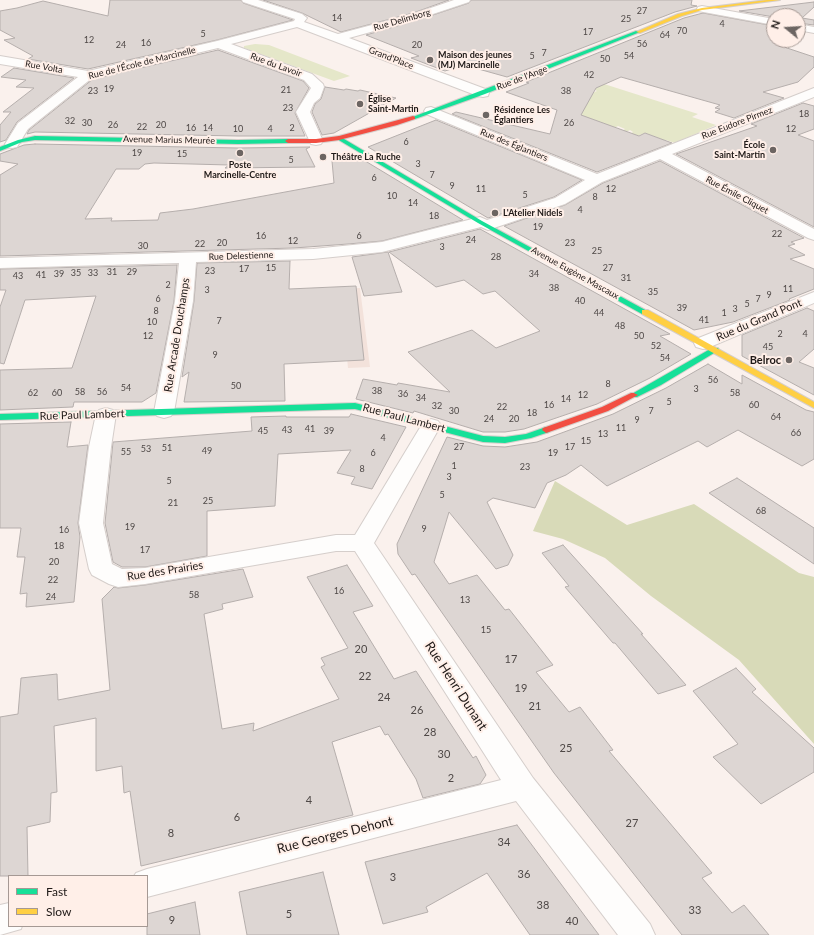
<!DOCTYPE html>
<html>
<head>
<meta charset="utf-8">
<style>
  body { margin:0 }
  #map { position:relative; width:814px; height:935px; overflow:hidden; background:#faf1ed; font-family:Lato,sans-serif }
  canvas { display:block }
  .legend { position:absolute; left:8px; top:875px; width:140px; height:52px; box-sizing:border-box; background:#ffefe8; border:1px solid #a59994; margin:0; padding:5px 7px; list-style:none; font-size:12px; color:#1f1917 }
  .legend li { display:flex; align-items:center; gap:8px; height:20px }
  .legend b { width:20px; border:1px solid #a59994 }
  .north { position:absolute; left:766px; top:8px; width:40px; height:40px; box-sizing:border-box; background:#ffefe8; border:1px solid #a59994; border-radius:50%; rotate:288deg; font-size:11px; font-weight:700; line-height:16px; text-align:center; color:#1f1917 }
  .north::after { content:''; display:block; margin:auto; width:14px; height:18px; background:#6c6562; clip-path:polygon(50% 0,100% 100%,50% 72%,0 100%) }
</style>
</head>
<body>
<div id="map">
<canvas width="814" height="935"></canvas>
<ul class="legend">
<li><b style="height:5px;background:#16e098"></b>Fast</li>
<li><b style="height:5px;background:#ffcf43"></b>Slow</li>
</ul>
<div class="north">N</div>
</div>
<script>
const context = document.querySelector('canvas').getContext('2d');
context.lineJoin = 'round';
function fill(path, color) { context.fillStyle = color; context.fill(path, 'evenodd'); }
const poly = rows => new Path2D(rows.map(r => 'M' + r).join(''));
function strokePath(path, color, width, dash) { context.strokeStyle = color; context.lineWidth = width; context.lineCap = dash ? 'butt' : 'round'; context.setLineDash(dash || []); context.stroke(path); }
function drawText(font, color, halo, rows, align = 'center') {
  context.font = font + ' Lato,sans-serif'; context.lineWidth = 4; context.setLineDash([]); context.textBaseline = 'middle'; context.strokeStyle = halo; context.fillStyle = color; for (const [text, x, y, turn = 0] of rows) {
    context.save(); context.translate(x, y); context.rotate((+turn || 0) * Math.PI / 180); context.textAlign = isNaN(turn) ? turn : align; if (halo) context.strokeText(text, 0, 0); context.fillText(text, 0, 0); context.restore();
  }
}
const built = poly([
  [360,288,370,367,348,368,340,289]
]);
const green = poly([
  [255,44,269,45,350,76,334,81,244,48,244,46],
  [601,83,698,114,692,117,716,125,675,143,666,140,657,144,661,139,645,133,637,136,630,134,633,132,630,130,626,132,622,131,625,129,618,126,614,128,565,109,569,103,597,91,591,88]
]);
const forest = poly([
  [555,481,627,525,694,504,799,573,814,577,814,744,739,660,651,596,605,558,563,539,533,531]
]);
const building = poly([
  [110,0,241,0,243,3,293,20,217,40,88,69,28,59,33,56,4,40,15,38,0,30,0,11,17,8,43,1,108,16,110,0],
  [263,0,449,0,413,13,341,32,302,13,263,0],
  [471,0,692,0,691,5,697,6,675,12,507,77,464,65,445,71,411,58,419,56,366,35,421,19,469,3,471,0],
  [814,2,814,7,802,18,814,20,814,25,798,23,798,16,774,16,774,17,739,11,814,2],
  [703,13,774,26,774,40,786,43,778,45,814,57,814,67,798,82,763,92,784,98,734,118,715,112,720,109,715,108,720,105,621,77,596,88,581,115,639,136,645,133,672,143,597,172,452,114,456,112,550,134,557,110,506,92,529,83,526,82,684,18,703,13],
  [218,50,303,81,309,88,295,113,305,136,238,136,35,132,27,134,29,130,93,79,218,50],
  [14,68,74,78,17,122,6,140,0,142,0,125,11,112,3,112,34,88,16,87,26,80,1,77,14,68],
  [325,87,344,90,346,89,358,91,360,90,396,98,334,133,322,135,312,112,315,104,321,99,325,87],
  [803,103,814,106,814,129,798,135,814,141,814,227,676,154,757,126,751,124,803,103],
  [436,120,582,180,554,197,488,218,368,147,436,120],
  [35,144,238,148,310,147,306,149,315,167,225,168,229,165,154,163,145,164,139,169,116,169,85,219,112,218,111,221,158,220,160,213,193,209,334,183,332,161,352,153,463,220,382,241,348,244,294,248,0,256,0,175,18,164,0,161,0,154,24,145,35,144],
  [660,161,804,238,791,242,795,244,788,246,805,255,790,259,814,269,814,289,789,299,790,300,733,322,694,330,504,226,565,205,603,183,660,161],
  [480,229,670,334,660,336,691,354,650,378,597,404,524,429,505,432,483,432,414,411,413,413,356,399,363,379,397,385,398,383,450,392,408,352,472,330,496,348,540,331,495,291,483,294,464,280,436,287,389,252,480,229],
  [388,252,402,292,364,296,352,257,388,252],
  [290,261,289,289,356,286,364,360,284,364,285,401,184,402,189,372,182,377,194,301,197,263,290,261],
  [177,265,174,301,156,393,142,402,74,402,73,407,0,410,0,370,72,368,96,296,25,300,4,364,0,363,0,307,6,290,0,290,0,269,177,265],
  [807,308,814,311,814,349,799,362,814,368,814,395,742,356,742,335,807,308],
  [708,364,742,384,742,375,806,410,814,412,814,459,802,466,738,430,707,447,698,441,607,486,581,465,566,475,547,483,535,508,493,498,487,502,513,555,508,565,496,569,449,512,434,562,449,584,477,575,505,610,509,609,553,665,536,672,569,712,580,707,613,750,609,751,712,873,702,878,732,913,744,905,769,935,682,935,554,773,415,574,412,575,398,554,397,544,447,437,483,446,505,447,537,442,613,414,666,388,708,364],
  [351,414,406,427,372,489,351,484,355,477,337,473,351,450,278,454,275,506,207,511,207,556,145,567,122,567,113,562,105,523,113,442,252,431,251,417,286,416,286,417,349,417,351,414],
  [71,422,67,447,88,445,78,523,80,537,74,602,26,607,27,593,20,594,25,557,17,557,21,528,0,528,0,424,71,422],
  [737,478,814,528,814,564,709,493,737,478],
  [563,545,643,634,641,634,686,685,658,694,615,643,613,643,565,587,569,586,542,553,563,545],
  [347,565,373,606,353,612,394,679,416,671,473,758,476,756,486,775,480,784,423,798,416,779,388,734,385,735,380,726,332,742,353,815,141,866,130,791,124,793,122,766,96,771,96,718,54,726,57,792,51,793,50,822,27,827,28,876,0,876,0,717,18,714,21,678,57,674,58,700,110,690,102,599,114,587,118,588,145,585,243,569,253,597,222,604,223,609,204,614,222,729,254,723,253,731,339,699,321,667,325,665,321,658,348,648,307,577,347,565],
  [736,668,756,689,752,692,814,748,814,772,761,804,713,757,738,744,693,691,736,668],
  [517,825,599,935,530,935,487,873,426,907,428,912,383,924,365,862,517,825],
  [323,872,339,935,247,935,239,892,323,872],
  [195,902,200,935,147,935,147,914,195,902]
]);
const street = poly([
  [242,0,258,0,302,14,307,18,304,22,338,34,413,14,454,0,470,0,469,2,421,18,349,38,488,90,489,93,488,96,483,97,478,96,297,27,231,44,312,74,323,84,324,87,320,98,314,103,310,112,323,141,321,144,316,145,311,144,296,112,311,88,304,80,218,48,92,78,28,129,17,147,12,148,7,147,5,144,18,123,78,77,0,64,0,56,88,71,217,41,294,21,295,19,243,2,242,0],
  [702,6,774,19,774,25,698,11,697,9,698,7,702,6],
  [798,24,814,27,814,33,798,30,798,24],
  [814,88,814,97,672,154,814,229,814,240,808,238,660,159,602,182,565,204,488,230,481,227,382,252,313,259,196,262,193,301,174,412,171,416,164,418,157,416,154,412,175,301,179,263,0,268,0,258,313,249,382,242,480,217,487,220,555,198,585,180,426,114,424,111,426,108,431,107,597,174,814,88],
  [814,292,814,303,710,347,703,349,696,347,694,343,696,339,814,292],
  [106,408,113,410,116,414,111,447,103,523,112,564,122,569,145,568,336,535,355,535,424,421,431,419,438,421,441,425,374,543,533,778,650,924,655,935,618,935,516,801,147,897,147,876,134,876,136,873,147,869,501,780,355,551,336,551,145,584,118,587,109,584,92,575,89,569,79,523,89,447,96,414,99,410,106,408],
  [9,903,9,926,22,926,21,929,0,935,0,905,9,903]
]);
const fast = poly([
  [636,31,640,32,485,94,415,119,410,118,636,31],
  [35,136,238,140,288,139,291,141,288,143,238,144,35,140,22,142,0,151,0,147,18,140,35,136],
  [339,136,482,221,649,312,648,314,642,314,478,223,337,139,336,138,339,136],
  [712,348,718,348,719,350,661,385,637,397,634,397,630,395,712,348],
  [355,403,483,436,505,437,526,434,546,427,550,430,549,432,531,438,505,443,483,442,355,409,0,420,0,414,355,403]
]);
const slow = poly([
  [767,0,780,0,702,10,682,16,640,33,636,32,678,14,702,8,767,0],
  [642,310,648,310,814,402,814,408,642,314,642,310]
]);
const jam = poly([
  [413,116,415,117,415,119,397,125,339,140,316,143,288,143,285,141,288,139,316,139,339,136,413,116],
  [631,393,634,393,638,395,608,411,549,432,546,433,542,430,543,428,602,407,631,393]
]);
const markers = [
  [430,60,4,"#6c6562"],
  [360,104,4,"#6c6562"],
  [486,115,4,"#6c6562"],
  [773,150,4,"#6c6562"],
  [240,153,4,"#6c6562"],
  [323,157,4,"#6c6562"],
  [495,213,4,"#6c6562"],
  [789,360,4,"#6c6562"]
];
const numberNames = [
  ["27",642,11],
  ["14",337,18],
  ["25",626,19],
  ["4",722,24],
  ["70",682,31],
  ["17",588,32],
  ["5",203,34],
  ["64",665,35],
  ["12",89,40],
  ["16",146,43],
  ["56",642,44],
  ["24",121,45],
  ["20",417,45],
  ["7",544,53],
  ["5",532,56],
  ["54",629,56],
  ["50",605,59],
  ["42",589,75],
  ["19",109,89],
  ["21",286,90],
  ["23",93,91],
  ["38",566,91],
  ["23",288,108],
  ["18",804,114],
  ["32",70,121],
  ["30",87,123],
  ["26",569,123],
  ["26",113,125],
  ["20",161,125],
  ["22",142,127],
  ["16",191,128],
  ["14",208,128],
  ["2",292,128],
  ["10",238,129],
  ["4",270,129],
  ["12",791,129],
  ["6",406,142],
  ["19",137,153],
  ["15",182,154],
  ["5",291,160],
  ["3",418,164],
  ["7",432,175],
  ["6",374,178],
  ["9",452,186],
  ["11",481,189],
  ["12",611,189],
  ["5",525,195],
  ["10",392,196],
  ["8",595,197],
  ["14",413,203],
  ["4",580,210],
  ["18",434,216],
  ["19",538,227],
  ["22",777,234],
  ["16",261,236],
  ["6",359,236],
  ["24",471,240],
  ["12",293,241],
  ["20",222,243],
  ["23",570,243],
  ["22",200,244],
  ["30",143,246],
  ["3",442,247],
  ["25",597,251],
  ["28",496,257],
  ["15",271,268],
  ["27",608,268],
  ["17",244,269],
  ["23",210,271],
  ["31",112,272],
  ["29",132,272],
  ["35",76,273],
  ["33",93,273],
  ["39",59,274],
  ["34",534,274],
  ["41",41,275],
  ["43",18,276],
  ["31",626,278],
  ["2",168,285],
  ["38",554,288],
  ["11",788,289],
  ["3",207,290],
  ["35",653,292],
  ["9",769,295],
  ["6",158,299],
  ["7",758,299],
  ["40",580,301],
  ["5",747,304],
  ["39",682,308],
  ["3",735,309],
  ["8",156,311],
  ["44",599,313],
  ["1",724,313],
  ["41",704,320],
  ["7",219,321],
  ["10",152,322],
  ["48",620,326],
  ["2",780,334],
  ["4",805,334],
  ["12",148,336],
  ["50",639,336],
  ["52",656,346],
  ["45",768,347],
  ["9",215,355],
  ["54",665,358],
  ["56",713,380],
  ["8",608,384],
  ["50",236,386],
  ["54",126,388],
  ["3",696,389],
  ["38",377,391],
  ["58",80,392],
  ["56",102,392],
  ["62",33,393],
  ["60",57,393],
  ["58",735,393],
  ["36",403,394],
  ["12",583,395],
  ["34",421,398],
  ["14",566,399],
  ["5",669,402],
  ["16",549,405],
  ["60",754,405],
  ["32",437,406],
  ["22",502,407],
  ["30",454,411],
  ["7",651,411],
  ["18",532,413],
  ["64",776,417],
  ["24",489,419],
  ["20",514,419],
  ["9",637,420],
  ["11",621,428],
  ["41",310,429],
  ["43",287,430],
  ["45",263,431],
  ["39",329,431],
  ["66",796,433],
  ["13",603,434],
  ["4",383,438],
  ["15",586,441],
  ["27",459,447],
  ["17",570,447],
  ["51",167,448],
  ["53",146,449],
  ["49",207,451],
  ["55",126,452],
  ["6",373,453],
  ["19",553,453],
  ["1",454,466],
  ["23",525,467],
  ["8",362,469],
  ["3",449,477],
  ["5",169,481],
  ["5",442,495],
  ["25",208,501],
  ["21",173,503],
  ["68",761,511],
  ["19",130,527],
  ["9",424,529],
  ["16",64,530],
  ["18",59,546],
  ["17",145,550],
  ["20",54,562],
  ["22",53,580],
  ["16",339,591],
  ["58",194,595],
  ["24",51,597],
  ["13",465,600],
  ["15",486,630]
];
const farStreetnames = [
  ["Rue Delimborg",402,20,-16],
  ["Grand'Place",391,58,21],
  ["Rue de l'École de Marcinelle",142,63,-14],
  ["Rue du Lavoir",276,65,20],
  ["Rue Volta",44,67,10],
  ["Rue de l'Ange",522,78,-21],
  ["Rue Eudore Pirmez",737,123,-21],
  ["Avenue Marius Meurée",169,140,1],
  ["Rue des Églantiers",514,145,22],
  ["Rue Émile Cliquet",737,195,28],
  ["Rue Delestienne",241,256,-2],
  ["Avenue Eugène Mascaux",575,273,29]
];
const farPoinames = [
  ["Maison des jeunes",438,55],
  ["(MJ) Marcinelle",438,65],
  ["Église",368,99],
  ["Saint-Martin",368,109],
  ["Résidence Les",494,110],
  ["Églantiers",494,120],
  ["École",765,145,"right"],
  ["Saint-Martin",765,155,"right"],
  ["Théâtre La Ruche",331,157],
  ["Poste",240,165,"center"],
  ["Marcinelle-Centre",240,175,"center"],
  ["L'Atelier Nidels",503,213]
];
const streetNames = [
  ["Rue du Grand Pont",759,320,-23],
  ["Rue Arcade Douchamps",177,335,-81],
  ["Rue Paul Lambert",82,415,-2],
  ["Rue Paul Lambert",404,418,15],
  ["Rue des Prairies",165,571,-9]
];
const poiNames = [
  ["Belroc",781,360]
];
const nearNumbernames = [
  ["20",361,649],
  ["17",511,659],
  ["22",365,676],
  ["19",521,688],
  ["24",384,697],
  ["21",535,706],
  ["26",417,710],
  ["28",430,732],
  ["25",566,748],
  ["30",444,754],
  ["2",451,778],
  ["4",309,800],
  ["6",237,817],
  ["27",632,823],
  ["8",171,833],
  ["34",504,842],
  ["36",524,874],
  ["3",393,877],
  ["38",543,905],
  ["33",695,910],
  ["5",289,914],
  ["9",172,920],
  ["40",572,921]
];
const nearStreetnames = [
  ["Rue Henri Dunant",456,686,57],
  ["Rue Georges Dehont",335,835,-14]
];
fill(built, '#f3e2db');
fill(green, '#e5e7c9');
fill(forest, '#d8dab8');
fill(building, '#ddd6d3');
strokePath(building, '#b5aeac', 1);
strokePath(street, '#d5cecb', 2);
strokePath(fast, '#d5cecb', 2);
strokePath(slow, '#d5cecb', 2);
strokePath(jam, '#d5cecb', 2);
fill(street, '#fefdfc');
fill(fast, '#16e098');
fill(slow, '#ffcf43');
fill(jam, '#f24e42');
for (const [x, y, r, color] of markers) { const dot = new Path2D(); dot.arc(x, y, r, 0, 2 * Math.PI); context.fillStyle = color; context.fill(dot); strokePath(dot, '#ffefe8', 1.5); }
drawText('9px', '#4e4846', null, numberNames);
drawText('9px', '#1f1917', '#ffefe8', farStreetnames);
drawText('bold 9px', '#1f1917', '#ffefe8', farPoinames, 'left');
drawText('11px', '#1f1917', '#ffefe8', streetNames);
drawText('bold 11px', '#1f1917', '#ffefe8', poiNames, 'right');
drawText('11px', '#4e4846', null, nearNumbernames);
drawText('13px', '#1f1917', '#ffefe8', nearStreetnames);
</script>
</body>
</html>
